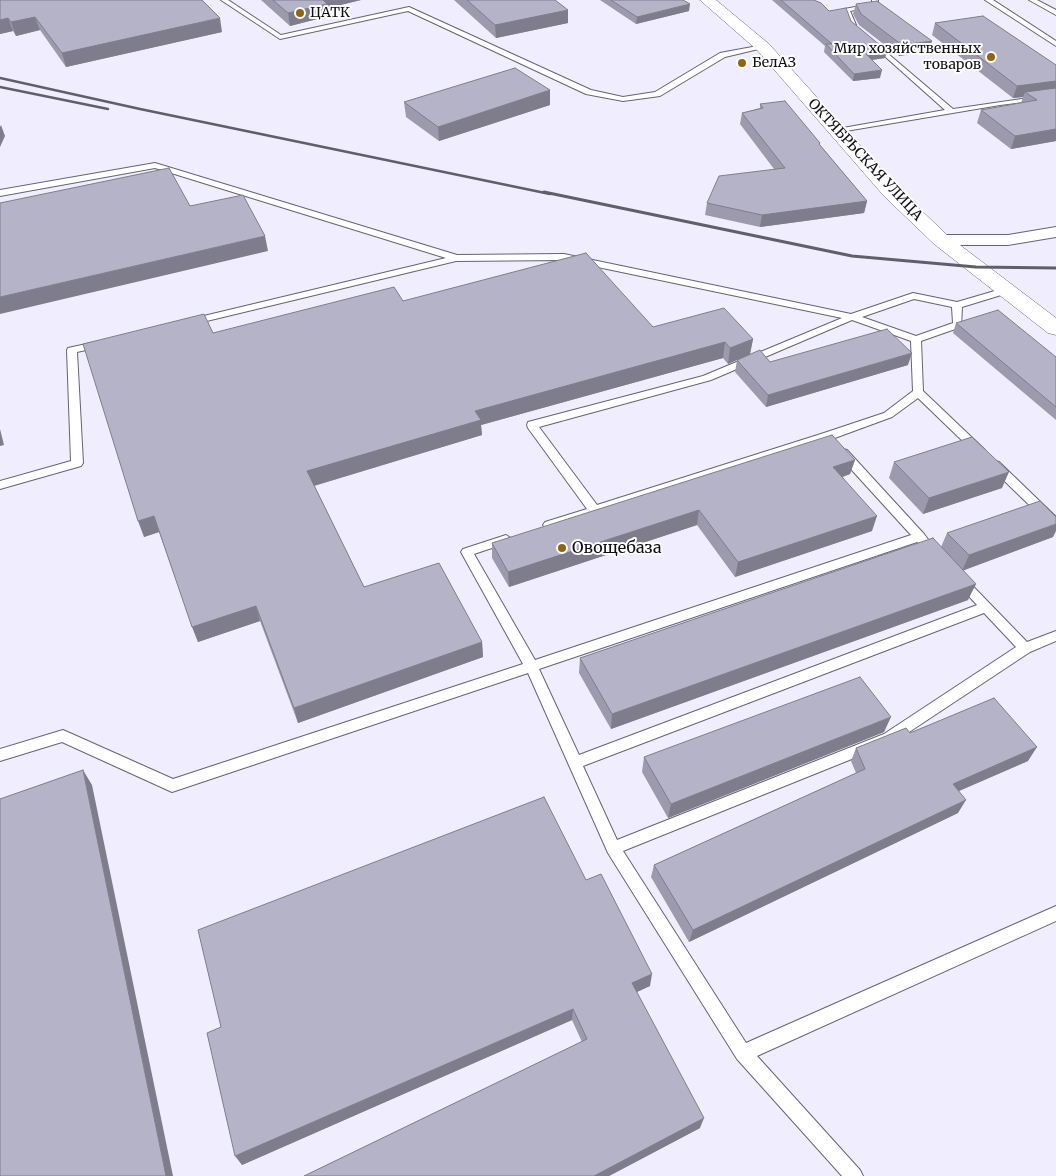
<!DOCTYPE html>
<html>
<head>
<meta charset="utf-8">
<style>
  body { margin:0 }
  canvas { display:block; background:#efedfe }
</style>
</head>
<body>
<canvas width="1056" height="1176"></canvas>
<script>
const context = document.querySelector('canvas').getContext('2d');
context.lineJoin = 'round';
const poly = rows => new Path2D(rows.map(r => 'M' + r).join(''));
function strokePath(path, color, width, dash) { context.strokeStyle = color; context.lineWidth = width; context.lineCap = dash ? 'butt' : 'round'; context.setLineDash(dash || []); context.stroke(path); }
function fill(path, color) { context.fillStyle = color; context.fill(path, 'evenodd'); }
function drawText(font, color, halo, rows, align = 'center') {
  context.font = font + ' Merriweather,serif'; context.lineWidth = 4; context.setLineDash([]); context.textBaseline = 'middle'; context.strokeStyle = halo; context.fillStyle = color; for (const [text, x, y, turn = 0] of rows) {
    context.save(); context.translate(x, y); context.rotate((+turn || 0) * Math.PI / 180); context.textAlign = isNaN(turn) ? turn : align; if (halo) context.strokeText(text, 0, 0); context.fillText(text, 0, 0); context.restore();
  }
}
const service = poly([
  [221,0,228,0,281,35,409,7,591,90,623,97,655,92,720,53,763,45,767,47,725,57,660,96,623,101,586,94,408,11,280,39,221,0],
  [872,0,878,0,878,6,850,11,856,25,851,26,844,9,872,4,872,0],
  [985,0,993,0,1056,41,1056,46,985,0],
  [1029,0,1037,0,1056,10,1056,15,1029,0],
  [873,41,953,109,1056,94,1056,98,1000,105,834,133,833,131,837,129,945,110,871,44,869,43,873,41],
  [155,163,457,255,564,254,851,314,913,293,957,302,1005,288,1011,288,1011,292,962,307,961,327,921,341,923,391,985,450,983,453,975,453,918,398,892,417,832,439,553,528,545,528,543,525,545,522,587,509,528,428,527,425,528,422,703,376,842,318,564,260,456,261,190,325,187,324,187,320,446,258,155,168,0,196,0,190,155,163],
  [914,299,952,307,953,323,916,336,862,317,914,299],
  [852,320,911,341,913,391,884,413,824,433,597,505,539,427,711,380,852,320],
  [100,341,105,344,104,346,77,352,83,463,81,466,0,489,0,481,71,461,67,350,68,348,100,341],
  [843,449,847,450,924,534,930,542,928,545,924,546,917,542,539,669,579,755,977,605,954,580,956,577,960,575,964,577,1027,642,1056,631,1056,641,1030,652,894,742,623,851,746,1043,1056,906,1056,921,757,1056,860,1170,863,1176,842,1176,737,1059,608,853,528,673,172,792,62,742,0,761,0,749,63,730,173,779,523,664,461,552,463,549,506,535,512,539,510,542,474,554,535,660,911,535,839,456,837,453,843,449],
  [984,613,1016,647,884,734,617,840,583,766,984,613],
  [995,461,999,462,1056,517,1056,528,1052,527,991,468,989,465,995,461]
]);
const minor = poly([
  [1056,227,1056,237,1008,245,941,245,935,244,932,240,935,236,941,235,1008,235,1056,227]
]);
const tertiary = poly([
  [700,0,716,0,769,44,898,188,948,236,1056,318,1056,335,1048,333,934,244,884,196,757,50,700,0]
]);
const railFar1 = poly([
  [0,78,140,109,550,194],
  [0,87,108,109]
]);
const rail = poly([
  [544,192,852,256,976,267,1056,268]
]);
const wall = poly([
  [0,0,222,32,66,67,40,30,16,36,13,31,0,34],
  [261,0,361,0,328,8,329,16,290,26],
  [454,0,555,0,568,23,496,38],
  [600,0,683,0,689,11,636,24],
  [772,0,814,0,829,11,851,21,887,51,885,58,872,60,880,78,853,81,824,52,825,46],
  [856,4,929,51,899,56,859,25,853,14],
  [935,23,1056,65,1056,141,1011,149,977,123,981,110,1021,103,1023,97,1013,98,932,35],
  [550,90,550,105,439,141,406,117,404,102],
  [760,104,820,145,867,201,864,213,760,227,705,215,707,203,774,169,740,124,742,113,760,108],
  [403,301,653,327,753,339,750,354,770,362,908,365,766,407,735,372,737,360,728,364,723,358,481,425,482,435,314,486,364,587,482,642,483,657,298,723,260,621,198,642,159,532,144,537,213,333],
  [956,323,1056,357,1056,420,953,333],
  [855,460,850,474,843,477,872,531,735,577,697,525,509,587,492,558,492,543],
  [894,462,1002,488,923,514,889,478],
  [947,533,1053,537,963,570,968,600,611,729,579,673,580,658,941,547],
  [884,732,668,818,642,772,644,757],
  [910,733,1028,761,959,791,958,813,689,942,651,877,654,865,856,773,851,761,856,748],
  [586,880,650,986,637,992,700,1128,609,1176,304,1176,582,1042,572,1020,242,1165,221,1027]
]);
const shadedWall = poly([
  [319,0,361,0,328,8,329,16,290,26,288,13],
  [690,4,689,11,636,24,637,17],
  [568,10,568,23,496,38,495,25],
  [35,17,40,30,16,36,11,22],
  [8,18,13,31,0,34,0,20],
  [220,18,222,32,66,67,62,53],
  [932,41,929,51,899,56,902,45],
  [887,51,885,58,864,61,866,54],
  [882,70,880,78,853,81,854,74],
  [1056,81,1056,93,1025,92,1023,97,1013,98,1017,86],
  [550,90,550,105,439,141,438,127],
  [1,125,5,136,0,147,0,127],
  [1056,129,1056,141,1011,149,1015,136],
  [867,201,864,213,760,227,762,215],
  [265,236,268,251,0,314,0,297],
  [753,339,750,354,728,364,730,348],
  [725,342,723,358,481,425,482,435,310,487,307,471,475,411],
  [912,353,908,365,766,407,768,395],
  [0,429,4,445,0,446],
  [855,460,850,474,829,481,833,467],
  [1009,472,1002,488,923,514,929,498],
  [699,510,697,525,509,587,508,572],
  [154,516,159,532,144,537,138,521],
  [877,516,872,531,735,577,738,562],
  [1056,524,1056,531,1053,537,962,571,969,555],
  [976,584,968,600,611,729,612,714],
  [256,606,260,621,198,642,192,627],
  [482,642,483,657,298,723,294,708],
  [891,717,884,732,668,818,671,804],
  [1037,747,1028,761,945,797,953,784],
  [83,770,92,785,173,1176,166,1176],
  [966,800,958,813,689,942,693,930],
  [652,974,650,986,630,995,632,983],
  [573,1009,572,1020,242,1165,235,1156],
  [704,1118,700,1128,609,1176,594,1176]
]);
const building = poly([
  [0,0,202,0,220,18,62,53,35,17,11,22,8,18,0,20,0,0],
  [273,0,323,0,327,4,288,13,273,0],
  [467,0,555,0,568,10,495,25,467,0],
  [611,0,683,0,690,4,637,17,611,0],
  [781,0,814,0,821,3,829,11,846,8,851,21,887,51,866,54,882,70,854,74,826,44,832,44,781,0],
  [877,1,932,41,902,45,861,14,856,4,877,1],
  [983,16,1056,65,1056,81,1017,86,935,23,983,16],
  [515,68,550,90,438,127,404,102,515,68],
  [1056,88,1056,129,1015,136,981,110,1037,100,1025,92,1056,88],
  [785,101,820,143,819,144,867,201,762,215,707,203,719,176,785,168,742,113,763,108,760,104,785,101],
  [169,168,190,206,243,195,265,236,0,297,0,203,169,168],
  [586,253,653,327,724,308,753,339,730,348,725,342,475,411,481,420,307,471,364,587,439,563,482,642,294,708,256,606,192,627,154,516,138,521,83,344,204,314,213,333,394,287,403,301,586,253],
  [998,310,1056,357,1056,407,956,323,998,310],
  [887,329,912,353,768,395,737,360,760,350,770,362,887,329],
  [832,435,855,460,833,467,877,516,738,562,699,510,508,572,492,543,832,435],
  [972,437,1009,472,929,498,894,462,972,437],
  [1040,501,1056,517,1056,524,969,555,947,533,1040,501],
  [933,538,976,584,612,714,580,658,933,538],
  [860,677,891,717,671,804,644,757,860,677],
  [994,698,1037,747,953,784,966,800,693,930,654,865,865,769,856,748,906,728,910,733,994,698],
  [83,770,166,1176,0,1176,0,799,83,770],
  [544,797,586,880,601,874,652,974,632,983,704,1118,594,1176,304,1176,587,1039,573,1009,235,1156,207,1033,221,1027,198,930,544,797]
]);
const markers = [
  [300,13,5,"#90660d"],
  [991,57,5,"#90660d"],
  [742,63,5,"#90660d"],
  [562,548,5,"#90660d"]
];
const farPoinames = [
  ["ЦАТК",310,13],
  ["Мир хозяйственных",981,49,"right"],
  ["товаров",981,65,"right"],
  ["БелАЗ",752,63]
];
const farStreetnames = [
  ["ОКТЯБРЬСКАЯ УЛИЦА",865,160,47]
];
const poiNames = [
  ["Овощебаза",572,548]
];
strokePath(service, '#656375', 2);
strokePath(minor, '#656375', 2);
strokePath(tertiary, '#656375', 1);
fill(service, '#fff');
fill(minor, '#fff');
fill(tertiary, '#fff');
strokePath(railFar1, '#605f69', 2.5);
strokePath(rail, '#605f69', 3);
fill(wall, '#9c9aac');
fill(shadedWall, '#7f7d8c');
fill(building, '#b5b3c8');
strokePath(building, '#7f7d8c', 1);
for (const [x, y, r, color] of markers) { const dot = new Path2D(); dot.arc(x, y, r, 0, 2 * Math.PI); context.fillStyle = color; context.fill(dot); strokePath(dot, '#fdfdfd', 2); }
drawText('14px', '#100f16', '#fdfdfd', farPoinames, 'left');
drawText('14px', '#100f16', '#fdfdfd', farStreetnames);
drawText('16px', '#100f16', '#fdfdfd', poiNames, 'left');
</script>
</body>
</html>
